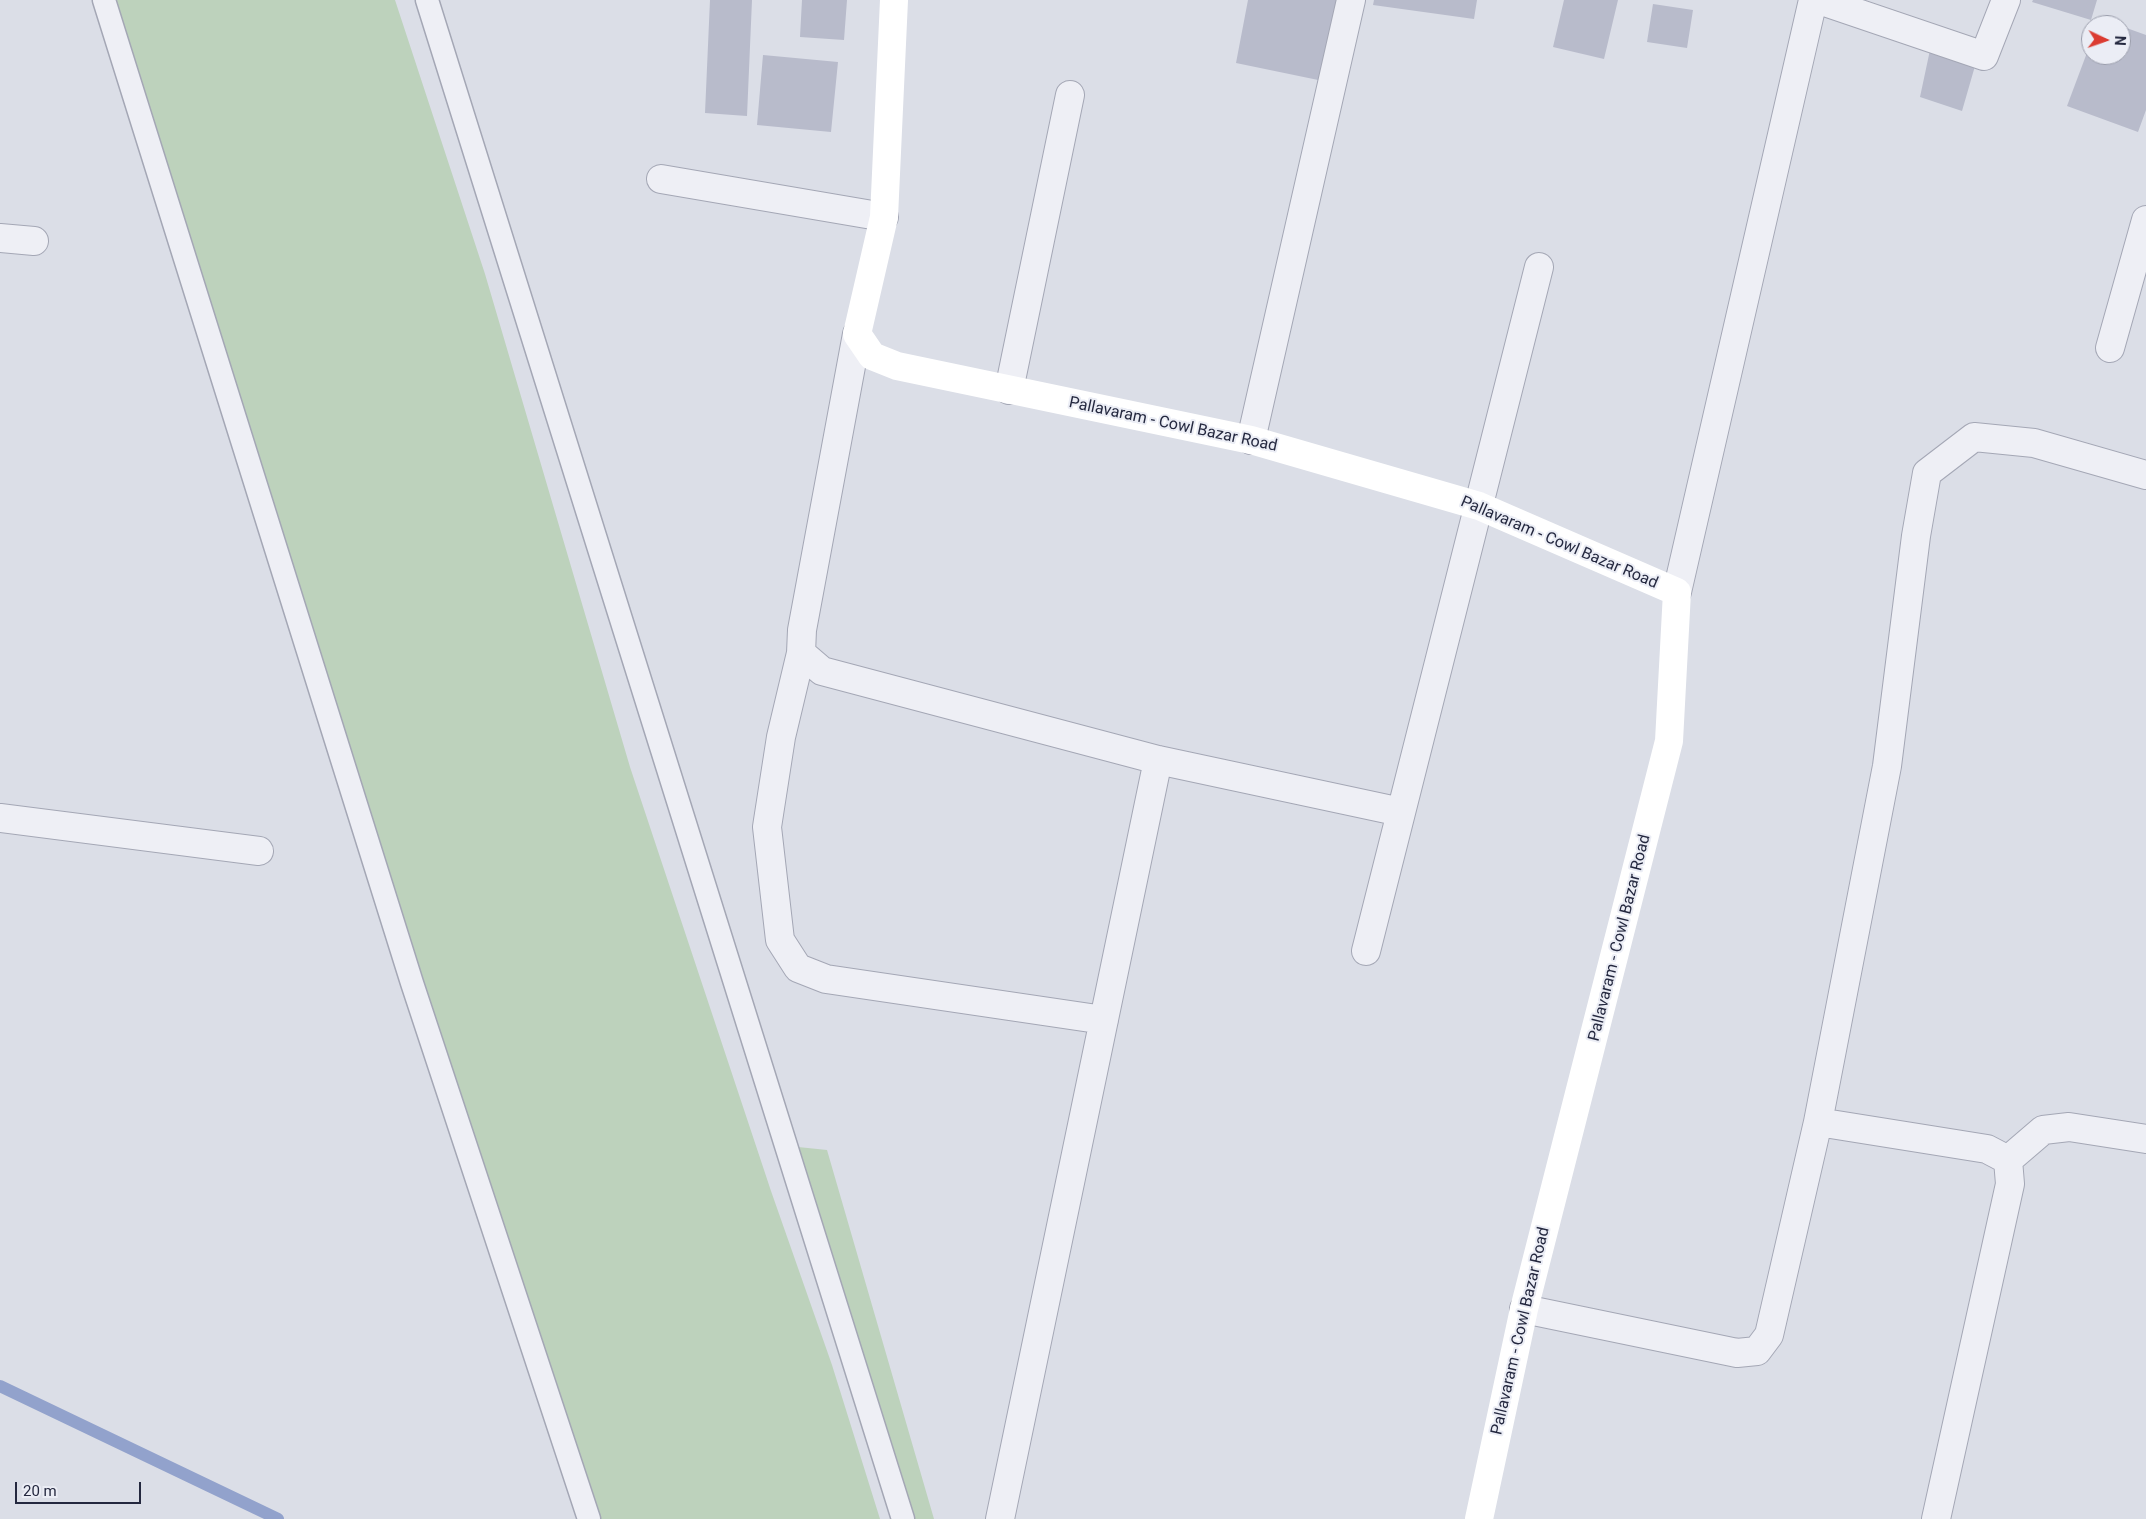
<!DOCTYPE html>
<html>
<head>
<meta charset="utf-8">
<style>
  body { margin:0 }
  #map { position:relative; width:2146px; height:1519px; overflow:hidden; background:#dbdee7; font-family:Roboto,sans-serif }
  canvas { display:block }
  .north { position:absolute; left:2081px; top:15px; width:50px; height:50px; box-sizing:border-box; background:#ebedf5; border:1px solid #9b9eac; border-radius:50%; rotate:93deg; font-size:14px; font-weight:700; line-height:20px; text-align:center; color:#24283f }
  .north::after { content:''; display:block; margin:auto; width:18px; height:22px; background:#db3b31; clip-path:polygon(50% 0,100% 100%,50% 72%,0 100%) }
  .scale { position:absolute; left:15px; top:1482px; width:126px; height:22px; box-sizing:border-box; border:2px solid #24283f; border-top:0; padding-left:6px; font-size:15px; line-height:18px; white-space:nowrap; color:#24283f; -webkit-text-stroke:4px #ebedf5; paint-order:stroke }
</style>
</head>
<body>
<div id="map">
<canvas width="2146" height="1519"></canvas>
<div class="north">N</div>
<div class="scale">20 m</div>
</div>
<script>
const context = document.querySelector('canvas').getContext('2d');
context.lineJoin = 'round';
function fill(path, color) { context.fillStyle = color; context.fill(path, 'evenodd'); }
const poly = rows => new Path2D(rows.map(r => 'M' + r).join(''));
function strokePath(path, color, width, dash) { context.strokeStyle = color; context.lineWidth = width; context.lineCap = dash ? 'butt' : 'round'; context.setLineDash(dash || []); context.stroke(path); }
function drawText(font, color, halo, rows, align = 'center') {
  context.font = font + ' Roboto,sans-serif'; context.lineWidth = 4; context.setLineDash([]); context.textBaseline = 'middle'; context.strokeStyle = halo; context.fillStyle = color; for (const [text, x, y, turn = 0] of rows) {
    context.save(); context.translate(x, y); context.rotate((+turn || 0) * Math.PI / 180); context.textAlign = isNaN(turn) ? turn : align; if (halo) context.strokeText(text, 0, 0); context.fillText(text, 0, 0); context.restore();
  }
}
const green = poly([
  [98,0,395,0,485,274,630,767,771,1191,832,1365,880,1519,590,1519],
  [798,1147,827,1150,934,1519,914,1519]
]);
const stream = poly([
  [0,1386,278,1519]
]);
const building = poly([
  [710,0,752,0,747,116,705,113],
  [802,0,847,0,844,40,800,37],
  [1248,0,1339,0,1323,81,1236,63],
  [1374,0,1477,0,1474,19,1373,5],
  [1564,0,1618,0,1604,59,1553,47],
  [2033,0,2097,0,2091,20,2032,2],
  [1653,4,1693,10,1687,48,1647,42],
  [2100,18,2118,25,2097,25],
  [2121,26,2146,35,2146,110,2138,132,2067,106,2091,42,2091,55,2121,55],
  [1930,50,1975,66,1962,111,1920,97],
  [763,55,838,62,831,132,757,125]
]);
const lane = poly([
  [104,0,412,983,589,1519],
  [427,0,903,1519]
]);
const street = poly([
  [1819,0,1984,56,2006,0],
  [661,179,884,217],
  [0,238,34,241],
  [857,334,802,630,801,653,822,671,1158,760,1401,812],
  [2110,348,2146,220],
  [1009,390,1070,95],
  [1251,440,1351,0],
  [1677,592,1813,0],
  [801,653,781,737,767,827,780,940,798,968,826,979,1104,1020],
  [0,818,259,851],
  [1366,951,1539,267],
  [1818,1122,1987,1149,2008,1160,2010,1184,1936,1519],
  [2008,1160,2043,1130,2069,1127,2146,1139],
  [1524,1309,1737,1353,1757,1351,1769,1335,1818,1122,1887,766,1916,536,1927,473,1974,437,2034,443,2146,475],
  [1000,1519,1158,760]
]);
const secondary = poly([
  [894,0,884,217,857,334,872,356,897,366,1251,440,1479,506,1677,592,1669,741,1524,1309,1479,1519]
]);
const streetNames = [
  ["Pallavaram - Cowl Bazar Road",1173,425,12],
  ["Pallavaram - Cowl Bazar Road",1559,543,23],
  ["Pallavaram - Cowl Bazar Road",1620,938,-76],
  ["Pallavaram - Cowl Bazar Road",1521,1331,-77]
];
fill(green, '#bdd2bc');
strokePath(stream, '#92a2cc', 12);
fill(building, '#b8bbcb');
strokePath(lane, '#a4a7b5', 25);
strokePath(street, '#a4a7b5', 30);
strokePath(lane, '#eeeff5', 22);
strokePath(street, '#eeeff5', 28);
strokePath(secondary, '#fff', 28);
drawText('16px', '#24283f', '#ebedf5', streetNames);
</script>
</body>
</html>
